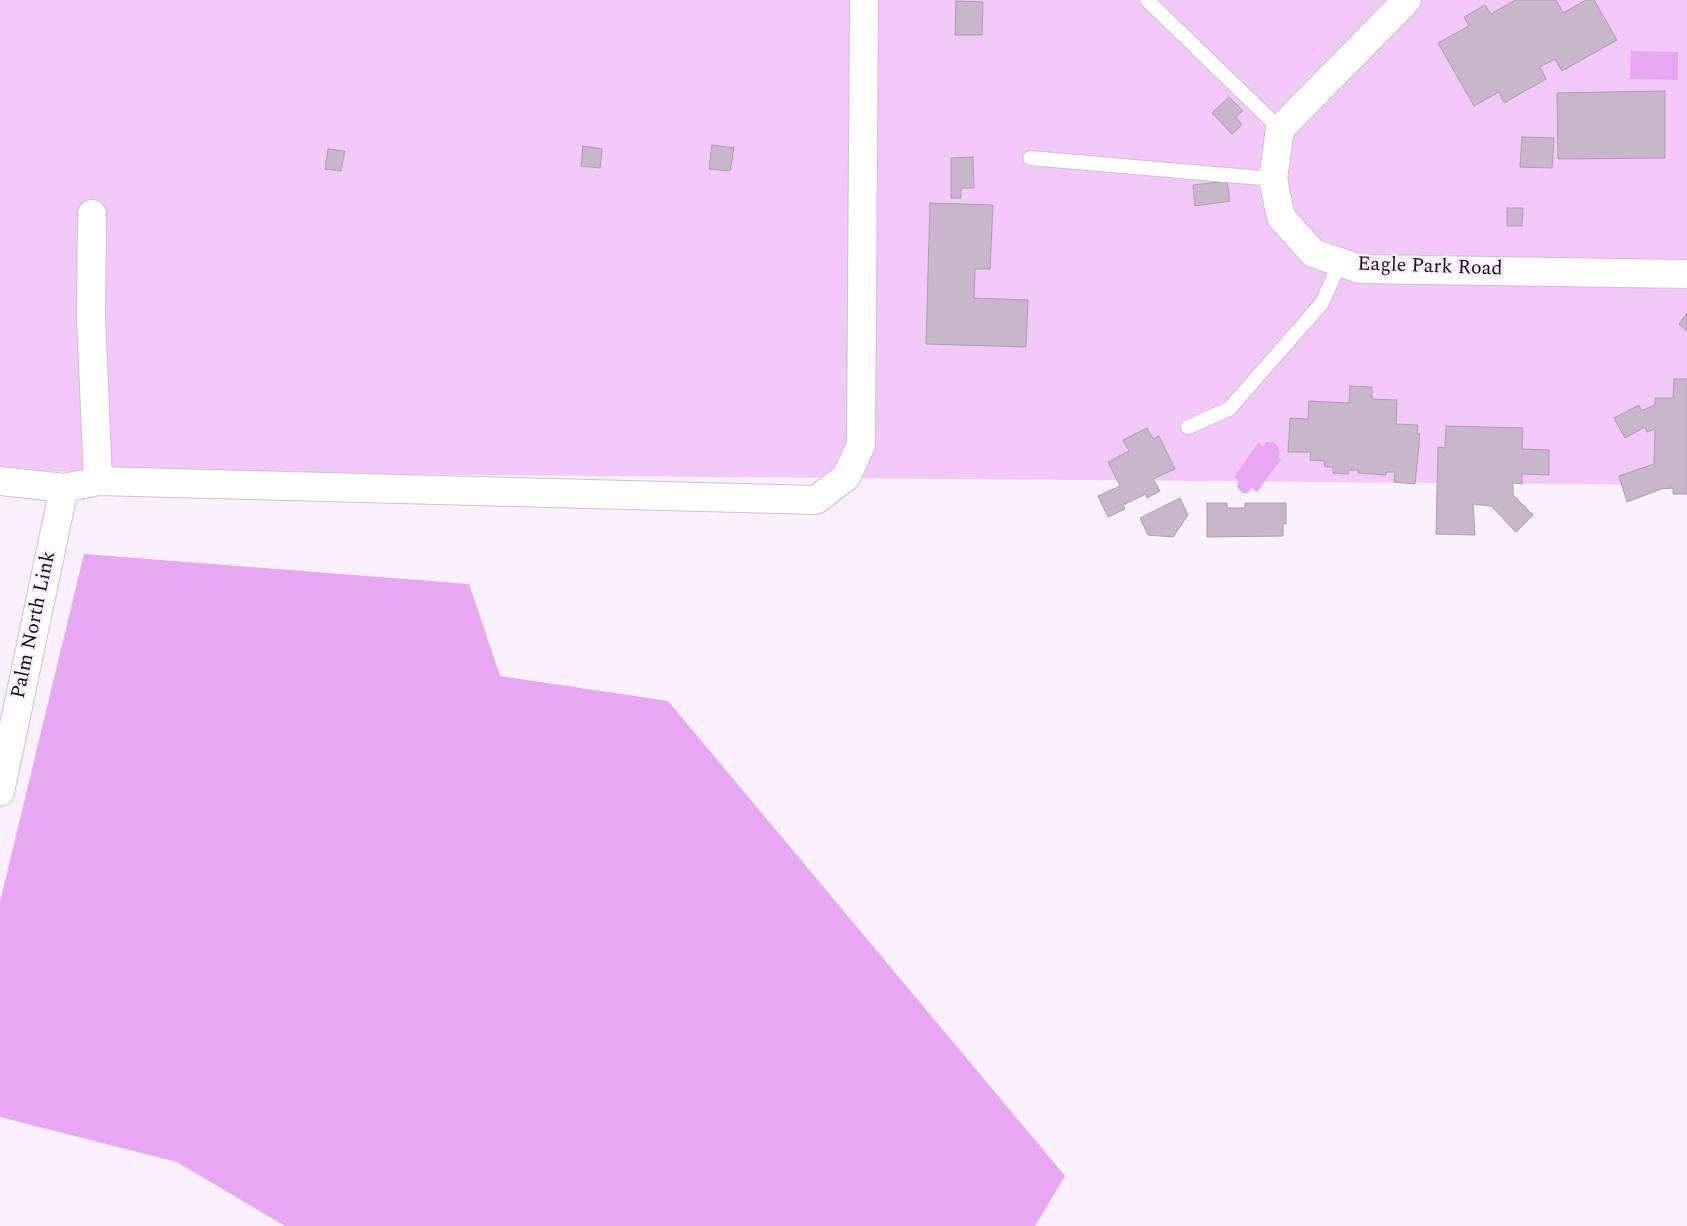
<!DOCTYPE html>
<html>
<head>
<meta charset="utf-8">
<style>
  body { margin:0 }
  canvas { display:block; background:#fbf0fd }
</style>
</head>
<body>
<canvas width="1687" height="1226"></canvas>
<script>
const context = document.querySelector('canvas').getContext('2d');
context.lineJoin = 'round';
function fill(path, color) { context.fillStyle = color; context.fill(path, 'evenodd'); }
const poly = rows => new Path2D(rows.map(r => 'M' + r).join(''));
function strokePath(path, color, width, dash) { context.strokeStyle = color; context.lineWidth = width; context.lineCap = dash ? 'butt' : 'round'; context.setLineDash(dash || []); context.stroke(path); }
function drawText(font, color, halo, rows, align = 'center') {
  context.font = font + ' Spectral,serif'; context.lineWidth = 5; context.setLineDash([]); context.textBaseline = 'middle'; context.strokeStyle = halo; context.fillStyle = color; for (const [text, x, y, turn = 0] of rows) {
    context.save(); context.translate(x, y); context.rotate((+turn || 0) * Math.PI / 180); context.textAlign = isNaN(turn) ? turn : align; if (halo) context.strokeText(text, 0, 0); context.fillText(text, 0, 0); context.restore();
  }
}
const green = poly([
  [0,0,1687,0,1687,485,0,471]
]);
const water = poly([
  [1631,51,1678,52,1678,80,1630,79],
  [1267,442,1273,442,1277,445,1280,453,1278,457,1281,459,1257,492,1252,488,1247,493,1242,493,1237,487,1239,480,1234,477,1258,443,1263,446],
  [84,554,469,584,500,676,668,701,1065,1176,1035,1226,285,1226,177,1162,0,1117,0,902]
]);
const building = poly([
  [1515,0,1556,0,1563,13,1586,0,1594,0,1617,40,1562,71,1555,59,1540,67,1546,79,1504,103,1499,92,1474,106,1438,43,1469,26,1464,17,1485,5,1491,14,1515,0],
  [956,1,983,2,982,35,955,35,956,1],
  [1665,91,1665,158,1558,159,1557,93,1665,91],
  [1229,97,1243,111,1236,117,1242,125,1232,134,1212,113,1229,97],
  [1522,137,1554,138,1552,168,1520,167,1522,137],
  [712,145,734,148,730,171,709,169,712,145],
  [583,146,602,149,600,168,581,166,583,146],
  [328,149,345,151,341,171,325,169,328,149],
  [973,157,974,188,961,188,961,198,951,198,951,158,973,157],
  [1227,181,1230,201,1195,206,1193,185,1227,181],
  [930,203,993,205,990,269,975,269,974,298,1028,300,1026,347,926,344,930,203],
  [1507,208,1523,208,1522,226,1507,226,1507,208],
  [1687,313,1687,331,1679,324,1687,313],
  [1674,379,1687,379,1687,494,1673,494,1673,488,1661,489,1627,502,1619,476,1654,464,1655,429,1647,432,1645,427,1625,438,1614,418,1639,405,1641,411,1655,405,1655,398,1673,398,1674,379],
  [1350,386,1372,387,1372,399,1397,400,1396,424,1418,425,1417,434,1420,434,1415,484,1394,482,1395,472,1386,472,1386,475,1358,473,1358,470,1348,470,1348,474,1333,473,1333,467,1325,467,1324,461,1310,460,1311,452,1288,452,1290,418,1308,419,1309,401,1349,403,1350,386],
  [1446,426,1523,428,1522,449,1549,450,1549,475,1522,474,1522,484,1513,483,1513,495,1533,515,1516,532,1491,506,1473,504,1475,535,1436,534,1438,447,1445,448,1446,426],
  [1147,428,1153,439,1159,436,1175,469,1153,479,1160,491,1147,498,1146,494,1123,505,1125,509,1108,517,1098,496,1120,486,1108,462,1129,451,1123,440,1147,428],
  [1180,498,1188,515,1173,537,1148,535,1140,518,1180,498],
  [1207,503,1227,503,1227,508,1245,508,1245,503,1286,503,1286,524,1283,524,1283,536,1207,537,1207,503]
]);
const lane = poly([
  [1147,0,1280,129],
  [1030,158,1273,179],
  [1188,427,1229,409,1322,303,1340,262]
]);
const street = poly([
  [1407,0,1280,129,1273,179,1281,217,1313,253,1360,269,1687,274],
  [92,214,91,316,98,481],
  [0,481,64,488,98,481,816,500,846,477,861,445,864,0],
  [0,792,64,488]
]);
const streetNames = [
  ["Eagle Park Road",1430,268,2],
  ["Palm North Link",35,625,-78]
];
fill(green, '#f2c9f8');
fill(water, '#e8a7f2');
fill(building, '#c8b6cb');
strokePath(building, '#ae9cb0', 1);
strokePath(lane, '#d1bfd4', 16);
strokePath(street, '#d1bfd4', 30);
strokePath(lane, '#fff', 14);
strokePath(street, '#fff', 28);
drawText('20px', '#130d14', '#fbf0fd', streetNames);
</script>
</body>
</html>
